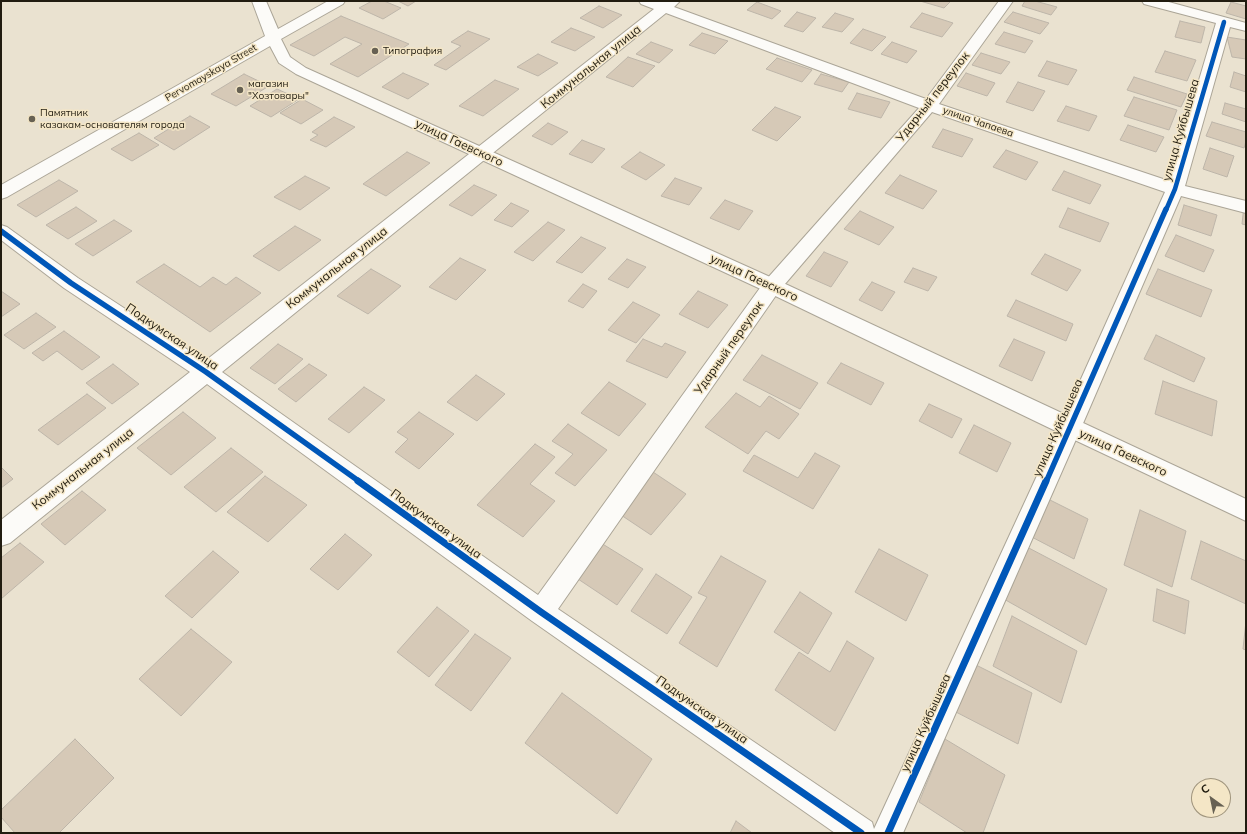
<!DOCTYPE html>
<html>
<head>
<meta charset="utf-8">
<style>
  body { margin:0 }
  #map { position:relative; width:1247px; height:834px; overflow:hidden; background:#eae2d0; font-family:Mulish,sans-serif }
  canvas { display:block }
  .frame { position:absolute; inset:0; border:2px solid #211c10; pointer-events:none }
  .north { position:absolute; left:1191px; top:778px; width:40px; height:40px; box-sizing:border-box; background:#f4e6c6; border:1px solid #a0957d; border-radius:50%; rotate:327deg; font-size:11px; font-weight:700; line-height:16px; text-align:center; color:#211c10 }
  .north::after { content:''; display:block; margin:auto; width:14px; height:18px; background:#676153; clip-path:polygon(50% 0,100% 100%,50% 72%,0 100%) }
</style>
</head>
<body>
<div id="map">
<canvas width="1247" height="834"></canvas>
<div class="frame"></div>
<div class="north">С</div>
</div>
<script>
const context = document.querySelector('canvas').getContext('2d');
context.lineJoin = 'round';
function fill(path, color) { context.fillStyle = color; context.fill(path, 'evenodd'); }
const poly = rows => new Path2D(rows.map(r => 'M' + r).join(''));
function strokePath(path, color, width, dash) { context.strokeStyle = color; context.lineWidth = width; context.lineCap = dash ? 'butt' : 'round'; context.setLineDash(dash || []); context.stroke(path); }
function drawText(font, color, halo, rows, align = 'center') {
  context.font = font + ' Mulish,sans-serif'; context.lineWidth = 3; context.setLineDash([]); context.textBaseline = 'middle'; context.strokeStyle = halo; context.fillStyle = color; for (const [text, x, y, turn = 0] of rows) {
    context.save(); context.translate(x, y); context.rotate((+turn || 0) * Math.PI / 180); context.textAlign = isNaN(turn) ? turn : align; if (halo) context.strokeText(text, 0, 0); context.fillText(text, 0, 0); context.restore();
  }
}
const building = poly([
  [372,1,384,1,401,8,383,19,359,8,372,1],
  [398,1,416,1,408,6,398,1],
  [920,1,951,1,944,8,920,1],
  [1025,1,1035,1,1057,7,1051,15,1022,6,1025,1],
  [757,2,781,11,772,19,747,10,757,2],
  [1231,2,1246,6,1246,19,1226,13,1231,2],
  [599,6,622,15,603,28,580,18,599,6],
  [797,12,816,18,803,32,784,26,797,12],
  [1013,12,1049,23,1040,34,1004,22,1013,12],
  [835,13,854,19,842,32,822,27,835,13],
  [922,13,953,23,942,37,910,27,922,13],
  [341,16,409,44,358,77,330,64,362,44,345,37,314,56,290,45,341,16],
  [1180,21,1205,27,1201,43,1175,37,1180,21],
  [571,28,595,37,575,51,551,42,571,28],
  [863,29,886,37,872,51,850,43,863,29],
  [468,31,490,39,446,70,434,65,461,46,451,42,468,31],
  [1004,32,1033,41,1025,53,995,44,1004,32],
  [702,33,728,41,715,54,689,45,702,33],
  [1227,37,1246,40,1246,59,1232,57,1227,37],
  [651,42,673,50,659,63,636,54,651,42],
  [892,42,917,51,907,63,881,54,892,42],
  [1165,51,1196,60,1187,81,1155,72,1165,51],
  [981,53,1010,62,1001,74,972,65,981,53],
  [538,54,558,63,538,76,517,67,538,54],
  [628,57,655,66,633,87,606,77,628,57],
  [777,58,812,70,802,82,766,69,777,58],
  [1047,61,1077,70,1068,85,1038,76,1047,61],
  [1234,72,1246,76,1246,92,1230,87,1234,72],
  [403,73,429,84,408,99,382,87,403,73],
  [966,73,995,83,987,96,957,86,966,73],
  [244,74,269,86,236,106,211,94,244,74],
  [821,74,849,82,842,92,814,84,821,74],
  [1134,77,1187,94,1181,107,1127,90,1134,77],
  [495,80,519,89,483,116,459,106,495,80],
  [1018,82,1045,91,1033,111,1006,102,1018,82],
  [277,89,299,99,271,117,250,106,277,89],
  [857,93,890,102,881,118,848,109,857,93],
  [1134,97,1177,110,1169,130,1124,116,1134,97],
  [302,99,323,110,301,124,280,113,302,99],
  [1225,103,1246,109,1246,122,1222,114,1225,103],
  [1066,106,1097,116,1089,131,1057,121,1066,106],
  [775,107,801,117,777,141,752,130,775,107],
  [190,116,210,127,174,150,154,138,190,116],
  [334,117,355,127,326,147,310,140,318,135,312,132,334,117],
  [1212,122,1246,132,1246,141,1244,148,1206,136,1212,122],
  [548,123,568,132,552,145,532,136,548,123],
  [1128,125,1164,137,1156,152,1120,140,1128,125],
  [943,129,973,139,962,157,932,147,943,129],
  [139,133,159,145,132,161,111,149,139,133],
  [582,140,605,149,592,163,569,154,582,140],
  [1210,148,1234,156,1227,177,1203,169,1210,148],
  [1006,150,1038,162,1026,180,993,167,1006,150],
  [407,152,430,163,386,196,363,184,407,152],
  [640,152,665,165,646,180,621,167,640,152],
  [1064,171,1101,185,1090,204,1052,190,1064,171],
  [900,175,937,191,923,209,885,193,900,175],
  [305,176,330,188,300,210,274,197,305,176],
  [675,178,702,188,689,205,661,196,675,178],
  [59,180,78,191,36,217,17,205,59,180],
  [474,185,497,195,472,216,449,205,474,185],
  [725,200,753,211,739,230,710,218,725,200],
  [511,203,529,211,512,227,494,220,511,203],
  [1184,205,1217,215,1211,236,1178,225,1184,205],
  [1244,206,1246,207,1246,225,1242,224,1244,206],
  [76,207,97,221,68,239,46,225,76,207],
  [1068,208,1109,223,1100,242,1059,227,1068,208],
  [860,211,894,227,879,245,844,229,860,211],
  [114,220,132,231,93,256,75,244,114,220],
  [548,222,565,230,533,261,514,252,548,222],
  [295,226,321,240,279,271,253,256,295,226],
  [1176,235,1214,250,1204,272,1165,256,1176,235],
  [581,237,606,248,582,273,556,262,581,237],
  [824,252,848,262,831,287,806,276,824,252],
  [1045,254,1081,270,1067,291,1031,274,1045,254],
  [460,258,486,270,456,300,429,287,460,258],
  [627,259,646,267,628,288,608,279,627,259],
  [164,264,200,287,213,277,226,285,236,277,261,293,210,332,136,282,164,264],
  [913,268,937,277,928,291,904,282,913,268],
  [371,269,401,286,368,314,337,296,371,269],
  [1158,269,1212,290,1201,317,1146,294,1158,269],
  [872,282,895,292,882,311,859,300,872,282],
  [583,284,597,291,583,308,568,301,583,284],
  [1,291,20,304,1,317,1,291],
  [698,291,728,305,708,328,679,314,698,291],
  [1016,300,1073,324,1066,341,1007,316,1016,300],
  [633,302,660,315,636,343,608,330,633,302],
  [36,313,56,327,24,349,4,335,36,313],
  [64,331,100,357,82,370,57,351,43,361,32,353,64,331],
  [1156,335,1205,358,1194,382,1144,359,1156,335],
  [643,339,662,347,665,343,686,352,667,378,626,361,643,339],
  [1014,339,1045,352,1032,381,999,366,1014,339],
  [278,344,303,359,275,384,250,368,278,344],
  [762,355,818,383,800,409,743,380,762,355],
  [841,363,884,383,871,405,827,383,841,363],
  [113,364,139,384,112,404,86,383,113,364],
  [309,364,327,375,296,402,278,389,309,364],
  [476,375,505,394,477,421,447,402,476,375],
  [1163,381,1217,401,1212,436,1155,414,1163,381],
  [609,382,646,404,619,436,581,413,609,382],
  [364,387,385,400,349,433,328,419,364,387],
  [736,393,760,407,769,396,799,414,779,439,766,431,748,454,705,427,736,393],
  [87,394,106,408,58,445,38,430,87,394],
  [929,404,962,419,952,438,919,421,929,404],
  [183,412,216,438,171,475,137,448,183,412],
  [419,412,454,434,419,469,395,452,408,439,397,432,419,412],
  [568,424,607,450,575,486,555,473,573,454,552,441,568,424],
  [974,425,1011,443,997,472,959,453,974,425],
  [535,444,555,457,530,484,555,501,523,537,477,505,535,444],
  [231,448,263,472,216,512,184,487,231,448],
  [815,453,840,466,813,509,743,471,754,455,798,478,815,453],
  [1,467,13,479,1,488,1,467],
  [653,472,686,494,651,535,618,513,653,472],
  [265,476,307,505,268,542,227,512,265,476],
  [82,491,106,510,65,545,41,524,82,491],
  [1042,496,1088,519,1074,559,1026,534,1042,496],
  [1140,510,1186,531,1172,587,1124,565,1140,510],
  [345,534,372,555,338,590,310,569,345,534],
  [1201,541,1246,561,1246,604,1191,579,1201,541],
  [20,543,44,562,1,599,1,558,20,543],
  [601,543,643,569,617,605,575,577,601,543],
  [1025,546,1107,589,1086,645,1002,598,1025,546],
  [879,549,928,575,906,621,855,592,879,549],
  [213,551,239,572,192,618,165,596,213,551],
  [721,556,766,581,717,667,679,643,707,597,698,593,721,556],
  [656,574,692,597,667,634,631,611,656,574],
  [1157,589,1189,601,1185,634,1153,621,1157,589],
  [800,592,832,613,808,654,774,632,800,592],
  [437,607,469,631,429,677,397,652,437,607],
  [1012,616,1077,651,1061,703,993,666,1012,616],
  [1246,621,1246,650,1243,649,1246,621],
  [191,629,232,662,181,716,139,679,191,629],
  [475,634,511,658,471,711,435,685,475,634],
  [847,641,874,658,835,731,775,690,799,652,830,672,847,641],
  [970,662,1032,693,1018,744,954,711,970,662],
  [562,693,652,759,617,814,525,743,562,693],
  [75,739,114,778,59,833,15,833,1,817,1,810,75,739],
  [945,739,1005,775,983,833,967,833,919,802,945,739],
  [736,821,752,833,730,833,736,821]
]);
const street = poly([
  [639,1,663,2,664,1,680,1,674,7,926,99,999,1,1013,1,939,104,1169,181,1216,23,1144,4,1142,1,1165,1,1246,23,1246,31,1230,27,1185,186,1246,201,1246,213,1181,196,1081,428,903,833,835,833,532,621,207,384,10,543,1,546,1,520,190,372,64,288,1,240,1,225,7,227,78,278,205,361,654,9,641,4,639,1],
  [666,13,919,108,765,281,538,595,222,372,666,13],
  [932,112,1165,192,1059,428,874,829,872,822,558,609,779,291,932,112]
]);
const secondary = poly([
  [252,1,266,1,278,29,328,1,345,1,343,4,281,39,290,57,306,68,779,281,1246,499,1246,521,1062,434,765,291,296,74,279,63,270,46,7,197,1,199,1,185,265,36,252,1]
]);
const cyclewayFar2 = poly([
  [1166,210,1175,189,1224,22]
]);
const cyclewayFar1 = poly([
  [1,231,71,283,206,372,360,482],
  [1046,482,1166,209]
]);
const cycleway = poly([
  [358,481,541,612,861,833],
  [888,833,1046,481]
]);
const markers = [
  [375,51,4,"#676153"],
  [240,90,4,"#676153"],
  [32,119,4,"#676153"]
];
const farPoinames = [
  ["Типография",383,51],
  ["магазин",248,84],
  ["\"Хозтовары\"",248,96],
  ["Памятник",40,113],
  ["казакам-основателям города",40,125]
];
const farStreetnames = [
  ["Pervomayskaya Street",211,73,-30],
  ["улица Чапаева",978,122,19]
];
const streetNames = [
  ["Коммунальная улица",591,67,-39],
  ["Ударный переулок",933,97,-52],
  ["улица Куйбышева",1181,130,-74],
  ["улица Гаевского",459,143,25],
  ["Коммунальная улица",337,268,-38],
  ["улица Гаевского",754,278,25],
  ["Подкумская улица",172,337,34],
  ["Ударный переулок",729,348,-55],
  ["улица Куйбышева",1058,428,-66],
  ["улица Гаевского",1123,453,25],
  ["Коммунальная улица",83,469,-38],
  ["Подкумская улица",436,524,36],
  ["Подкумская улица",702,710,35],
  ["улица Куйбышева",926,723,-66]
];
fill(building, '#d6c9b7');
strokePath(building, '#bdb5a9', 1);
strokePath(street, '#aba597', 2);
strokePath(secondary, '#aba597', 2);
fill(street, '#fcfbf8');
fill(secondary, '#fcfbf8');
strokePath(cyclewayFar2, '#0057b8', 4.5);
strokePath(cyclewayFar1, '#0057b8', 5.5);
strokePath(cycleway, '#0057b8', 7);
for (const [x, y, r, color] of markers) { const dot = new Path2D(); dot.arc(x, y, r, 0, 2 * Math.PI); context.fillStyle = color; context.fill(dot); strokePath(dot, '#f4e6c6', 1.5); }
drawText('10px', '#211c10', '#f4e6c6', farPoinames, 'left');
drawText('10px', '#211c10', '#f4e6c6', farStreetnames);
drawText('12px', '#211c10', '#f4e6c6', streetNames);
</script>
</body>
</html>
